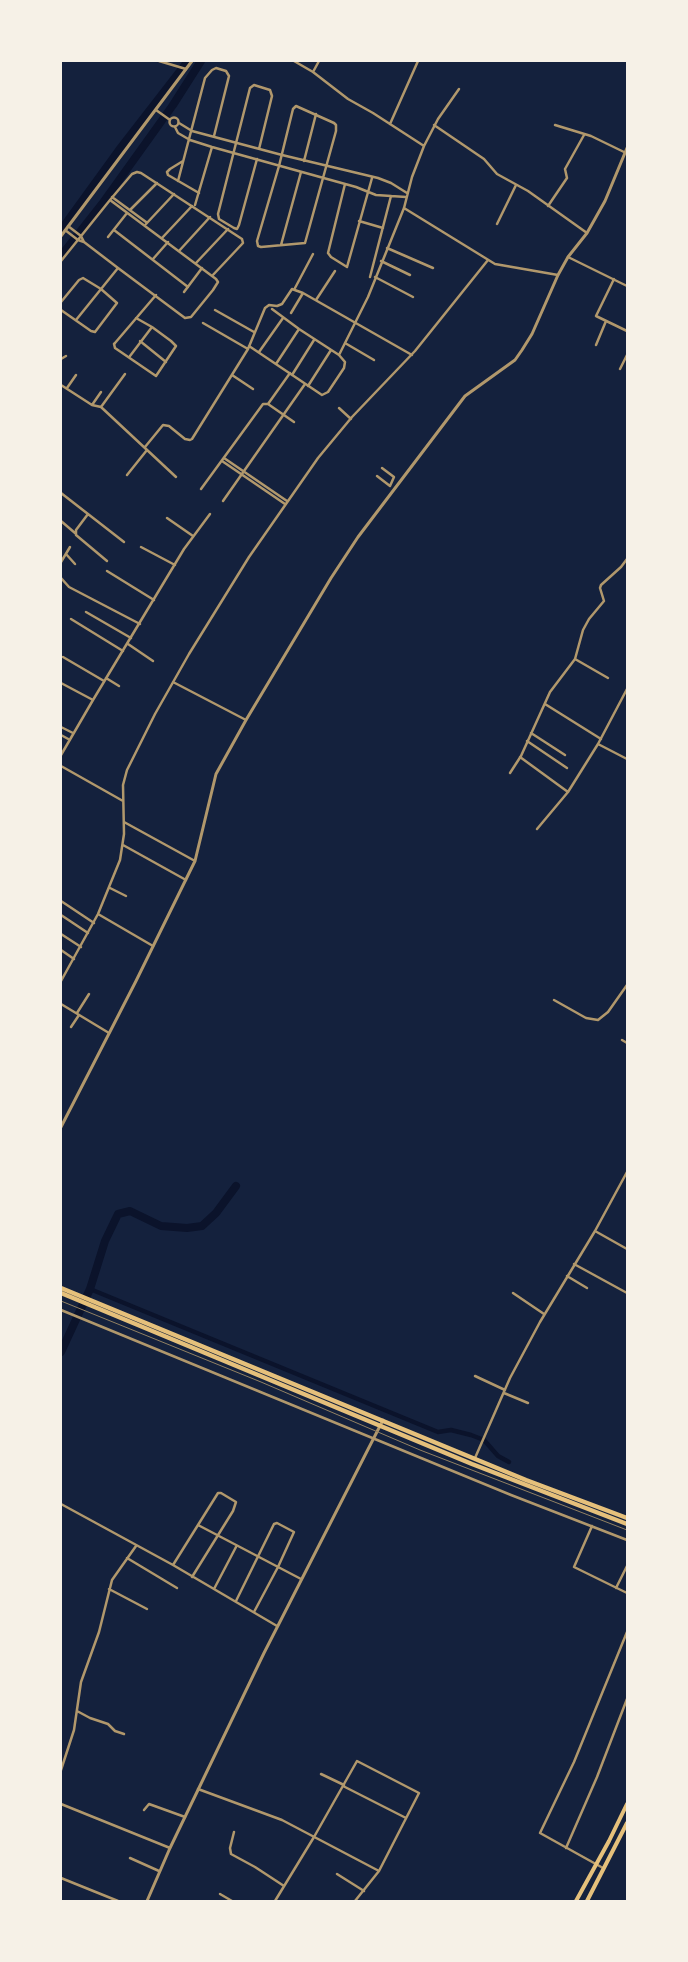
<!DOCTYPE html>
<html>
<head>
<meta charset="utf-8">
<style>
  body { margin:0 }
  #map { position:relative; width:688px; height:1962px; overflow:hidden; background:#14213d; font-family:"Playfair Display",serif }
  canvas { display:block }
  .frame { position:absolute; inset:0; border:62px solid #f6f1e7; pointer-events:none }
</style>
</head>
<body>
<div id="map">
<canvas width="688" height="1962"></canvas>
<div class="frame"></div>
</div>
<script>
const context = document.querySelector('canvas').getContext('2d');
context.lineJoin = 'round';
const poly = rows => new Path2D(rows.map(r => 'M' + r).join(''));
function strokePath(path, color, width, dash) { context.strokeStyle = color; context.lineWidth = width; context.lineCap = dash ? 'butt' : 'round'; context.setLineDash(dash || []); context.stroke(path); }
const canal = poly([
  [90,1289,438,1432,451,1430,471,1435,484,1440,498,1456,509,1462]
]);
const river = poly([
  [61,230,119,150,188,61],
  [61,256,102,204,173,105,201,61],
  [61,1352,90,1289,105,1241,118,1214,130,1211,161,1226,187,1228,202,1226,216,1213,236,1186]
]);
const minor = poly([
  [159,61,186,69],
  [294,61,313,72,348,99,373,113,424,146,412,177,404,208,368,297,339,355],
  [313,72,319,61],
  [296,106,334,123,336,125,336,131,305,243,261,247,258,246,257,241,279,166,293,109,296,106],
  [156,110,170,120],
  '169.5 122a4.5 4.5 0 1 1 9 0a4.5 4.5 0 1 1-9 0Z',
  [179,123,192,131,282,155,378,178,391,183,407,193],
  [390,124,418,61],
  [434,125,484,159,497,174,528,191,587,233],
  [555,125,591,136,624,152],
  [175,127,178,133,190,140,212,147,356,187,376,195,406,197],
  [424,146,438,119,459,89],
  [257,159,239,225,237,229,234,228,219,219,218,214,250,88,254,85,270,90,272,96,259,149],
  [183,161,170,169,167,172,168,175,199,193],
  [304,161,316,114],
  [178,181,205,78,212,70,216,68,226,71,229,76,214,136],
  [345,184,328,253,331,257,347,267,372,178],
  [112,197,146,222],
  [195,205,212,147],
  [548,206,567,178,565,169,584,135],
  [404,208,495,264,558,275],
  [130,210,157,183],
  [359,221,383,228],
  [146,224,174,194],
  [497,224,516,185],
  [68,226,81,236,84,242,118,268,185,318,191,317,213,290,218,282,216,279,110,200],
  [65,230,78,240,84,242],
  [114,230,188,287],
  [108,237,127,213],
  [162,238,192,206],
  [281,245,301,172],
  [387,248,433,268],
  [179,251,210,217],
  [568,257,627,286],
  [153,259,168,242],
  [61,261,110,200,132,174,137,172,141,173,242,239,243,243,212,276],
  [381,261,410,275],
  [196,263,228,229],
  [370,277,391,196],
  [375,277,413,297],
  [614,279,596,316,627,331],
  [295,288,313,254],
  [184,292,202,268],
  [316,300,335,271],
  [61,302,79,280,83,278,101,289,117,303,95,332,91,331,61,310],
  [215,310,254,332],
  [291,313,303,293],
  [136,318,152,327,171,341,176,346,156,376,115,348,114,344,115,343,156,295],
  [76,320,118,268],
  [203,323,248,349],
  [140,341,166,362],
  [345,343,374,360],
  [596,345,606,321],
  [249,346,322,395,328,392,344,368,345,362,339,355,299,329,272,309],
  [259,352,283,318],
  [130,356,152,327],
  [61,359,66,356],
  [276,364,299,329],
  [620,369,627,355],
  [232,375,253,389],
  [292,375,314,340],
  [61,385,92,405,101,407,176,477],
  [308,386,331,350],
  [67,388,76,375],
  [268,404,290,373],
  [92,405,101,392],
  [101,407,125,374],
  [339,408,351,419],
  [145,447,163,425,169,426,185,439,190,440,192,439,248,349,265,308,269,305,277,306,282,304,292,289,303,293,412,355],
  [224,458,287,501],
  [222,461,285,504],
  [382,468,394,477,390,486],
  [127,475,147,450],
  [377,476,390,486],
  [201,489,263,404,268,404,294,422],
  [61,493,124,542],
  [223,501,305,384],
  [88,514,76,530,76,535,107,561],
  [167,518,193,536],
  [61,521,75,533],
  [141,547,175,565],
  [66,554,75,564],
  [61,562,70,547],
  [107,571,154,600],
  [61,578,69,587,140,624],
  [86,612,131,638],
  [71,619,123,651],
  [128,644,153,661],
  [63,657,104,681],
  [575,659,608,678],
  [106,678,119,686],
  [173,682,246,720],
  [61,683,93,700],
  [545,704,601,739],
  [61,727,73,733],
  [531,733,565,755],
  [61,735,70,740],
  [527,741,567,768],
  [598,744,627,759],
  [61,755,93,700,184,549,210,514],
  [520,757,568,792],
  [61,766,123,801],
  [510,773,521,756,550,692,575,659,583,630,589,619,604,601,600,588,601,585,621,567,627,559],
  [124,822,195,861],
  [537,829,568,792,598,744,627,689],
  [123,845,186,880],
  [110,888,126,896],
  [61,901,94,923],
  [98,914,153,946],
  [61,915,88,933],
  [61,934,81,947],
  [61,950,74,959],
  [61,981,98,914,120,860,124,834,123,785,127,770,155,714,189,654,249,557,318,458,352,417,415,351,488,260],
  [554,1000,586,1018,598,1020,608,1012,627,985],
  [61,1004,109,1033],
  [77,1013,89,994],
  [71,1027,79,1015],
  [622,1040,627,1043],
  [595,1231,627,1249],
  [574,1264,627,1293],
  [567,1276,587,1288],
  [513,1293,544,1314],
  [61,1310,511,1495,627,1540],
  [475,1376,505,1390],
  [504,1393,528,1403],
  [475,1458,510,1378,540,1322,595,1231,627,1172],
  [61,1504,173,1565,277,1626],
  [198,1525,301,1579],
  [592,1526,574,1567,627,1593],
  [127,1558,177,1588],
  [173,1565,218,1493,221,1493,236,1502,233,1511,192,1577],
  [616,1588,627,1566],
  [109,1589,147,1609],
  [214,1589,236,1547],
  [236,1601,274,1524,277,1523,294,1532,278,1567,254,1612],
  [77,1711,90,1718,108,1724,115,1731,124,1734],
  [61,1770,74,1730,81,1682,99,1632,112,1580,136,1546],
  [321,1774,344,1785],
  [343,1786,406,1818],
  [198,1789,282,1820,379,1871],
  [61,1804,170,1848],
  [144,1810,149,1804,185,1817],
  [234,1832,230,1848,231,1854,255,1867,284,1886],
  [566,1848,597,1777,627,1699],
  [130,1858,159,1871],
  [603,1868,540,1833,574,1762,627,1632],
  [337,1874,364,1891],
  [61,1878,118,1901],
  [220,1894,232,1901],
  [275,1901,314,1837,357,1761,419,1793,379,1871,355,1901]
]);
const tertiary = poly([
  [61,236,192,61],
  [61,1127,136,981,195,861,216,774,246,720,331,578,358,537,465,396,515,360,522,350,532,334,558,275,568,257,587,233,605,201,627,148],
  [147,1901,170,1848,264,1653,383,1420]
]);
const secondary = poly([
  [576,1901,609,1841,627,1804],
  [587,1901,627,1823]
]);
const trunk = poly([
  [61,1288,526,1480,627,1518],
  [61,1293,472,1464,627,1524]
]);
const rail = poly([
  [61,1301,261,1382,420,1450,627,1530]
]);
strokePath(canal, '#0b132b', 4.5);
strokePath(river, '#0b132b', 8);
strokePath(minor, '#b1986c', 2.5);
strokePath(tertiary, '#b1986c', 3);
strokePath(secondary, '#e5c07b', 4);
strokePath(trunk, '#e5c07b', 4.5);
strokePath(rail, '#918062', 1);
</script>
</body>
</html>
